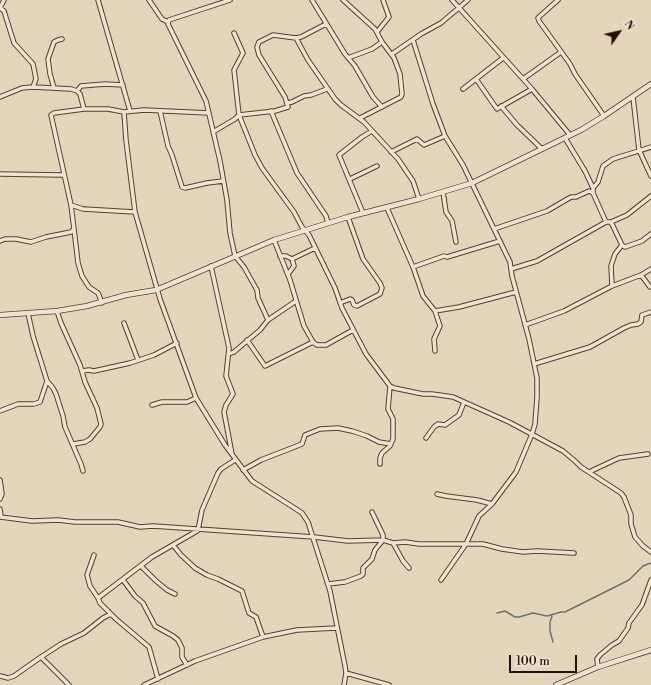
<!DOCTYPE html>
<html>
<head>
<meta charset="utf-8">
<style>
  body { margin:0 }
  #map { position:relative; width:651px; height:685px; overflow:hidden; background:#e4d4b9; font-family:"Libre Bodoni",serif }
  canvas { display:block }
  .north { position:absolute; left:599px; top:12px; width:40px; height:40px; -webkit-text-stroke:3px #ede3d2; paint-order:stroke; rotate:56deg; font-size:11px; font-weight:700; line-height:16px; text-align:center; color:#2c0b00 }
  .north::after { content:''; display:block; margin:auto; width:14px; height:18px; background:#2c0b00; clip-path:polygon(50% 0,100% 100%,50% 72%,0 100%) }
  .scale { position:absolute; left:509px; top:655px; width:68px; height:18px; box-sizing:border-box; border:2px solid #2c0b00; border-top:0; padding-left:5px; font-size:12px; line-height:14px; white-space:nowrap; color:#2c0b00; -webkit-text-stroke:3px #ede3d2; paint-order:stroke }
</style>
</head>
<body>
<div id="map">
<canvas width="651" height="685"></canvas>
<div class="north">N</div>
<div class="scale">100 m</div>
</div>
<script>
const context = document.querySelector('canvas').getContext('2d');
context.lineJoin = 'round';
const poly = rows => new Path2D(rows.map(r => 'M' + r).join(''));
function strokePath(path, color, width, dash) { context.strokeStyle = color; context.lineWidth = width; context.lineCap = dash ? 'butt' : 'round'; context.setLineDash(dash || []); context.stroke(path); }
const stream = poly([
  [497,613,505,611,515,617,519,617,533,613,547,616,561,612,565,612,629,580,643,566,651,563],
  [552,616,550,622,550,631,553,642]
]);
const minor = poly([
  [98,0,130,111],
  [149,0,162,19,168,22],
  [230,0,169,20,168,24,206,101,220,161,227,200,230,233,235,256,244,267,257,290,258,298,268,320],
  [312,0,345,54,355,66,373,97,382,107],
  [343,0,375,29,382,42,394,58,400,74,402,94,401,97,360,118],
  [452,0,532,89,570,135],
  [558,0,540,16,538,18,539,21,570,64,575,74,604,116],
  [0,8,4,11,14,43,33,64,36,79,33,87,22,88,0,97],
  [0,8,4,0],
  [326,24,301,37,296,38,273,35,259,42,257,47,259,55,285,97,288,107,275,111,239,115,255,155,262,168,294,212,302,227,309,235,335,288,342,308,366,354,390,386,394,388,423,394,432,394,453,397,509,422,563,451,575,461,581,467,621,493,624,497,631,515,631,524,635,537,643,546,651,552],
  [377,32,389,17,383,0],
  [296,38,308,60,335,99,341,105,364,122,398,159,413,181,419,199],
  [413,40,433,104,445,136,463,165,510,262,512,276,529,339,537,378,537,397,535,424,532,434,516,472,492,504,479,516,466,544,441,580],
  [392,54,421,34,441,23,468,0],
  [348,58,372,49,382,42],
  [476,79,497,109,532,89],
  [523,79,561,52],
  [33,87,71,89,77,91,80,94,84,109],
  [54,88,50,74,48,59,54,42,58,40,62,39],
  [463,89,503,58],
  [77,91,81,86,105,84,123,85],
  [633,97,639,150,651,176],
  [287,103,292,102,304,96,311,95,327,89],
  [501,106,517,125,542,149],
  [160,111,168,146,172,155,182,187,185,188,207,183,223,181],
  [271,111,297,173,326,216,328,223],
  [124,112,126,140,135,212,160,299,196,398,225,445,252,481,296,509,302,513,308,522,330,591,345,666,346,673,344,685],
  [213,132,235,119,239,115,234,70,243,53,234,33],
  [565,138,585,171,593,188,593,193],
  [391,152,417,139,424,145,445,136],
  [0,174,63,175],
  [350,179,377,166],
  [593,188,598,182,603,166,613,159,651,147],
  [443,192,446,212,452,221,456,242],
  [387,208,413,267,423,296,435,311,459,307,516,292],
  [135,212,83,209,71,205,51,115,54,113,84,109,108,109,124,112,144,110,209,113],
  [363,213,339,155,362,137,372,131],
  [611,222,622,245,625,247,642,241,651,234],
  [74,229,78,263,82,276,89,287,98,293,102,303],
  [494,229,547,211,571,197,576,197,589,191,593,193,606,222],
  [274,240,290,280,304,326,313,342,317,345,326,345,353,330],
  [0,241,5,239,16,239,31,242,46,237,71,232,74,229,71,205],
  [280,256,286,256,292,259,294,266,288,274],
  [292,259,315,248],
  [211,266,229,348,226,376,233,394,226,405,224,412,232,454],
  [413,267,444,256,447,257,500,241],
  [511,269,537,261,606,222,611,222,627,215,651,196],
  [641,275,650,287,651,287],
  [612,286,611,266,615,254,622,245],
  [340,303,350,299,352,300,354,305,357,306,380,294,382,288,380,283,363,259,348,217],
  [57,311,61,323,80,365,85,382,97,408,101,424,100,427,90,439,85,442,73,444],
  [124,323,138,360],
  [525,325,564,311,612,286,641,275,651,269],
  [247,340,265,366,313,342],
  [435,351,434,339,440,326,435,311],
  [229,354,234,352,260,330,268,320,296,301],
  [534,364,590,347,624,328,631,325,638,324,641,322,642,315,651,312],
  [82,371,89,370,94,371,130,363,154,355,177,343],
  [47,381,53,388,56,394,63,416,65,427,81,464,83,471],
  [152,405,162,402,187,402,196,398],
  [0,411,18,404,34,404,40,402,47,381,33,336,28,313],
  [426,438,434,427,438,424,445,425,459,415,464,402],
  [380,464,380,458,382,453,390,446,393,439,393,419,388,409,390,386],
  [243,470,261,460,302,444,305,435,320,429,338,428,352,431,367,436,379,442,391,444],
  [589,472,619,458,648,454],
  [0,480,2,494,0,499],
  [437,494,446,496,477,500,492,504],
  [0,509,1,517],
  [0,517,32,521,58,520,75,522,118,522,140,527,153,526,314,537,348,541,383,540,393,543,405,542,419,544,483,544,502,549,523,552,537,551,574,553],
  [198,530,202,510,218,473,221,469,235,460],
  [393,543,403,561,409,568],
  [173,545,181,555,195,568,207,575,218,579,242,591,249,613,256,617,263,637],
  [94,555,87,575,90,586,98,598],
  [141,566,155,580,167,590,175,594],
  [123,580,135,596,143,603,155,626,173,636,178,640,182,648,182,657,187,665],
  [328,584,345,582,361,576,363,574,363,568,372,559,375,550,383,540,383,535,372,512],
  [41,657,69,685],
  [598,667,597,659,600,655,612,645,619,641,628,628,629,623,642,605,651,580],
  [346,673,389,685],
  [0,676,8,678,14,676,41,657,61,644,84,633,103,618,111,614],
  [158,679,149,647,116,619,100,603,98,598,152,557,197,531],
  [144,685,195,661,263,637,297,630,337,628]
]);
const tertiary = poly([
  [0,315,57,311,87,306,126,295,156,290,274,240,348,217,419,199,472,183,581,130,604,116,651,84],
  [556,685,598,667,651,650]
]);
strokePath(stream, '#6d726f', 1.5);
strokePath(minor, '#5a3d2e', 5.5);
strokePath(tertiary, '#5a3d2e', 6);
strokePath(minor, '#ede3d2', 3.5);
strokePath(tertiary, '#ede3d2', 4.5);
</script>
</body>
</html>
